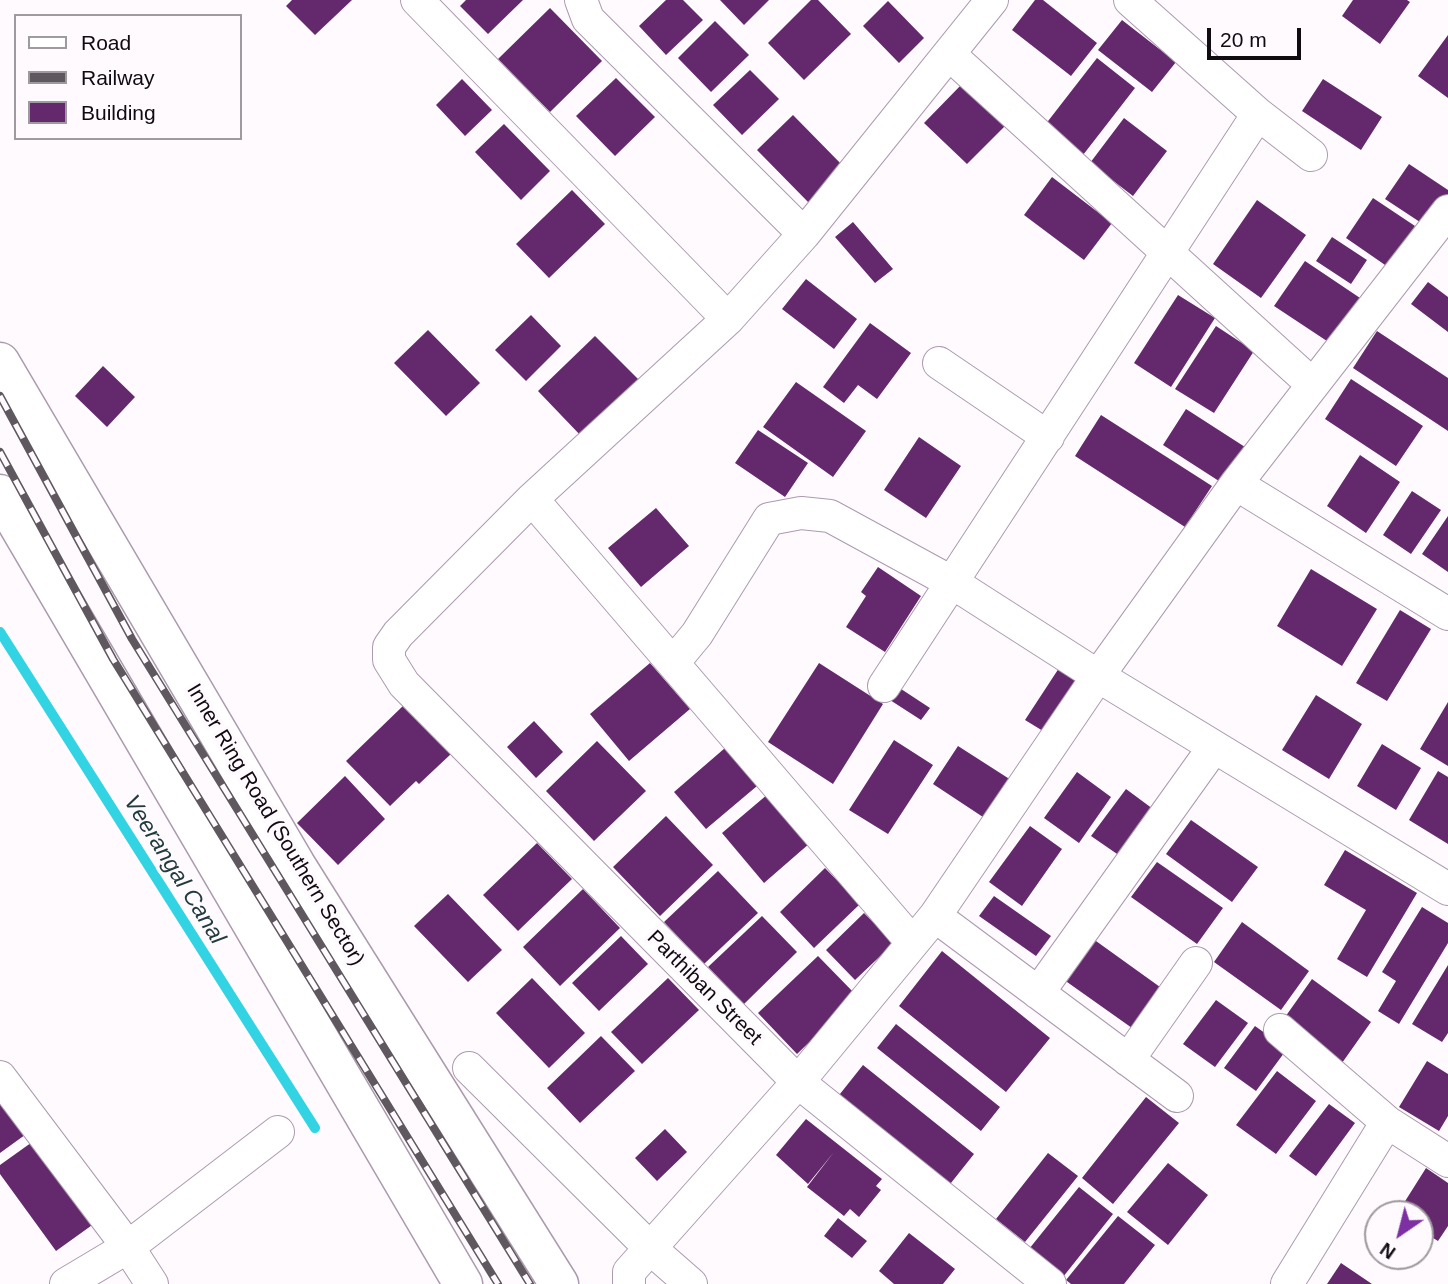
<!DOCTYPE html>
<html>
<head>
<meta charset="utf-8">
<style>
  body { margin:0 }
  #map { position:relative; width:1448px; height:1284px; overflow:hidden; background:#fefafe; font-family:Helvetica,sans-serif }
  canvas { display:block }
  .legend { position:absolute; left:14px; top:14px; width:228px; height:126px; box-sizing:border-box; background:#fefafe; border:2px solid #9f9a9f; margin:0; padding:9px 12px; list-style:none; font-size:21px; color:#100a11 }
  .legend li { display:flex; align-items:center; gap:14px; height:35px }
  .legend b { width:35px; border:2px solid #9f9a9f }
  .north { position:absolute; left:1364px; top:1200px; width:70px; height:70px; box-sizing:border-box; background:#fefafe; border:2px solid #9f9a9f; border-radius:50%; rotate:215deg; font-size:19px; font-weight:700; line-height:28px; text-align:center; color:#100a11 }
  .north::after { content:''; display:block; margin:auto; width:24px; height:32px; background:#7d30a2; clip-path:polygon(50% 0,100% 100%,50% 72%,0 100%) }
  .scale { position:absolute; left:1207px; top:28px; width:94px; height:32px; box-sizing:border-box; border:4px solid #100a11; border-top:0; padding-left:9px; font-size:21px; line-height:24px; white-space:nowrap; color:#100a11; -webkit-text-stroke:5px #fefafe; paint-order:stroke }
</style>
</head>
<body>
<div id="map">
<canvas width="1448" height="1284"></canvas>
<ul class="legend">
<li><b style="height:9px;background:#fff"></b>Road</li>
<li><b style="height:9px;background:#5f595f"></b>Railway</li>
<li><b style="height:19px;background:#64296d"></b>Building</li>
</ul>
<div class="north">N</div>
<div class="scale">20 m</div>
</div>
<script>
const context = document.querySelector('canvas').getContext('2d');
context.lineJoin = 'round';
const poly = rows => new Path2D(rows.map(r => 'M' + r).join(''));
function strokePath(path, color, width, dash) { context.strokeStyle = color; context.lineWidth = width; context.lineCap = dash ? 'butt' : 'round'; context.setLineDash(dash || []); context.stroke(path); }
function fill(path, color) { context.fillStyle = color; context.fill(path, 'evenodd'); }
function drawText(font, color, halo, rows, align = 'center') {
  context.font = font + ' Helvetica,sans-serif'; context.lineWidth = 7; context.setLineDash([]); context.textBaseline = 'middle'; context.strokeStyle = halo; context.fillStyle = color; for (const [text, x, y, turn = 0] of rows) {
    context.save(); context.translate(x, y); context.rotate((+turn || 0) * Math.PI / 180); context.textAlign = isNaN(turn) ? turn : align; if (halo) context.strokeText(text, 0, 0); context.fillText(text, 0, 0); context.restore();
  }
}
const stream = poly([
  [0,632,315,1128]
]);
const building = poly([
  [292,0,352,0,315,35,286,6],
  [466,0,523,0,488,34,460,6],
  [666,0,683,0,703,20,666,55,639,26],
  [720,0,769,0,744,25],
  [811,0,818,0,851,34,804,80,768,43],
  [1035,0,1043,0,1097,43,1071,76,1012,30],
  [1353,0,1407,0,1410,2,1380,44,1342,16],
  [888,1,924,38,899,63,863,26],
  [550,8,602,61,550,112,498,59],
  [1122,20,1176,62,1152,92,1098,50],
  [715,21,749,55,711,92,678,58],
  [1448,35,1448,98,1418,76],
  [1097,58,1135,88,1083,155,1045,125],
  [750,70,779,99,742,135,713,105],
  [616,78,655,117,615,156,576,116],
  [462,79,492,110,465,136,436,105],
  [1323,79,1382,117,1361,150,1302,111],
  [962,84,1005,126,967,164,924,123],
  [793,115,845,168,809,203,757,150],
  [1124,118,1167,151,1133,196,1090,163],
  [504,124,550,171,521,200,475,152],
  [1409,164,1448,190,1448,200,1429,228,1385,199],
  [1052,177,1112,223,1084,260,1024,215],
  [572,190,605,224,549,278,516,244],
  [1373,198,1415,226,1388,267,1346,238],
  [1257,200,1306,235,1261,298,1213,264],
  [853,222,893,269,875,283,835,237],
  [1332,237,1367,260,1351,284,1316,261],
  [1305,261,1369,304,1339,349,1274,306],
  [806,279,857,319,834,349,782,309],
  [1428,282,1448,297,1448,332,1411,304],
  [1178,295,1215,318,1171,387,1134,363],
  [531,315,561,346,526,381,495,350],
  [870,323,911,353,877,399,858,385,844,403,823,387],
  [1216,326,1254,351,1214,413,1175,389],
  [428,330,480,383,446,416,394,363],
  [1377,331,1448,378,1448,431,1353,368],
  [595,336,641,382,583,438,538,391],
  [103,366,135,397,107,427,75,396],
  [1351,379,1423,426,1396,466,1325,419],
  [796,382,866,431,833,477,763,427],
  [1186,409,1245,447,1222,483,1163,445],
  [1101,415,1212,486,1185,527,1075,456],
  [758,430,808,463,785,497,735,463],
  [919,437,961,466,926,518,884,490],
  [1360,455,1400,482,1366,533,1327,506],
  [1412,491,1441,510,1411,554,1383,535],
  [656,508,689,546,641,587,608,548],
  [1448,516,1448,572,1422,554],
  [878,567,921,596,885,652,846,627,866,596,861,592],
  [1311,569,1377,609,1342,666,1277,626],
  [1400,610,1431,629,1387,701,1356,683],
  [650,663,690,709,629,761,590,714],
  [819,663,883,704,833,784,768,742],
  [1061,665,1078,677,1043,731,1025,720],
  [898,687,930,708,921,720,890,700],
  [1316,695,1362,724,1329,779,1282,750],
  [1448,702,1448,766,1420,749],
  [405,704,452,753,419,784,416,781,390,806,346,761],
  [534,721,563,752,536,778,507,747],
  [894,740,933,765,888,834,849,810],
  [597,741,646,791,594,841,546,791],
  [1382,744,1421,768,1396,810,1357,786],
  [958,746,1011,780,986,819,933,784],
  [725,748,757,786,706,829,674,792],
  [1438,771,1448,777,1448,844,1409,820],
  [1077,772,1111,797,1079,843,1044,818],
  [345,776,385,819,338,865,297,823],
  [1126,789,1153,809,1120,856,1091,836],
  [768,794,810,843,764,883,722,833],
  [666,816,713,865,660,916,613,867],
  [1191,820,1258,867,1232,902,1166,854],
  [1030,826,1062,849,1022,906,989,882],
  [537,843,572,879,518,931,483,895],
  [1345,850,1417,893,1367,977,1337,959,1366,910,1324,885],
  [1157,862,1223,908,1197,944,1131,897],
  [825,868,860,904,814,948,780,912],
  [718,871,758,913,704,964,664,922],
  [583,889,620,928,560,986,523,947],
  [448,894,502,950,468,982,414,926],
  [994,896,1051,936,1036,956,979,916],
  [1422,907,1448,923,1448,943,1399,1024,1378,1011,1396,981,1382,972],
  [864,913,894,943,855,980,826,950],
  [762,916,797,952,744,1004,708,967],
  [1242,922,1309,971,1281,1010,1214,962],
  [621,936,648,964,599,1011,572,983],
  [1089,936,1160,987,1132,1028,1060,977],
  [942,951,1050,1038,1006,1092,899,1006],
  [818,956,857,996,797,1054,758,1013],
  [1448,965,1448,1033,1442,1042,1412,1024],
  [532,978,585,1033,549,1068,496,1013],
  [668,978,699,1010,642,1064,611,1032],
  [1312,979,1371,1022,1342,1063,1283,1020],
  [1216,1000,1248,1023,1215,1067,1183,1044],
  [896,1024,1000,1107,981,1131,877,1048],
  [1255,1026,1287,1049,1256,1091,1224,1068],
  [601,1036,635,1071,580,1123,547,1088],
  [1427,1061,1448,1074,1448,1116,1439,1131,1399,1107],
  [863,1065,974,1154,947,1188,836,1099],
  [1277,1071,1316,1101,1276,1154,1236,1125],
  [0,1092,29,1132,0,1153],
  [1146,1097,1179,1123,1113,1204,1082,1178],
  [1329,1104,1355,1123,1316,1176,1289,1156],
  [806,1119,882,1179,876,1186,881,1190,859,1217,850,1209,844,1216,807,1187,834,1152,808,1184,776,1155],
  [665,1129,687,1152,657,1181,635,1158],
  [35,1140,95,1223,56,1251,0,1174,0,1165],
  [1048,1153,1078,1176,1025,1242,996,1219],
  [1168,1163,1208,1195,1168,1245,1127,1212],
  [1426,1168,1448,1183,1448,1226,1438,1241,1420,1230,1420,1214,1397,1214],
  [1079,1187,1113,1214,1063,1277,1029,1249],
  [1118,1216,1155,1245,1124,1284,1071,1284,1066,1280],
  [838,1218,867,1241,852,1258,824,1236],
  [909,1233,955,1269,943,1284,894,1284,879,1271],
  [1341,1263,1372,1284,1327,1284]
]);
const minor = poly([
  [417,0,728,319],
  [581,0,588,19,804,234],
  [992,0,804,234,728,319,532,499,398,634,389,647,389,660,404,684,798,1082,1050,1284],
  [1130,0,1258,114,1311,155],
  [949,54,1312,384],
  [939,363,1048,437],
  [1236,484,1448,614],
  [532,499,912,942],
  [673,663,697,634,769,519,801,513,830,516,953,583,1098,676,1448,889],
  [884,686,1258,114],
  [935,916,1177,1096],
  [1038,993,1214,747],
  [1280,1030,1387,1122,1448,1161],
  [1128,1060,1196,963],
  [469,1068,651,1249,691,1284],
  [0,1077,128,1247,152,1284],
  [66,1284,128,1247,278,1132],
  [629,1284,629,1272,798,1082,935,916,1098,676,1236,484,1448,211],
  [1287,1284,1387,1122]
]);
const primary = poly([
  [0,362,296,865,559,1284],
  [0,494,463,1284]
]);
const rail = poly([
  [0,396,132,639,530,1284],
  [0,452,113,659,498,1284]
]);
const streetNames = [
  ["Inner Ring Road (Southern Sector)",275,825,59],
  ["Parthiban Street",704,988,45]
];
const waterNames = [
  ["Veerangal Canal",174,870,58]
];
strokePath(stream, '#32d3e2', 10);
fill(building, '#64296d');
strokePath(minor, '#ac9aaf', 34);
strokePath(primary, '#ac9aaf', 41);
strokePath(minor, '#fff', 32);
strokePath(primary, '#fff', 38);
strokePath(rail, '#5f595f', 8);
strokePath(rail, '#fefafe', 5, [16]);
drawText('21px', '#100a11', '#fefafe', streetNames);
drawText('italic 23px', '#223b3e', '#fefafe', waterNames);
</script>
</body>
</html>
